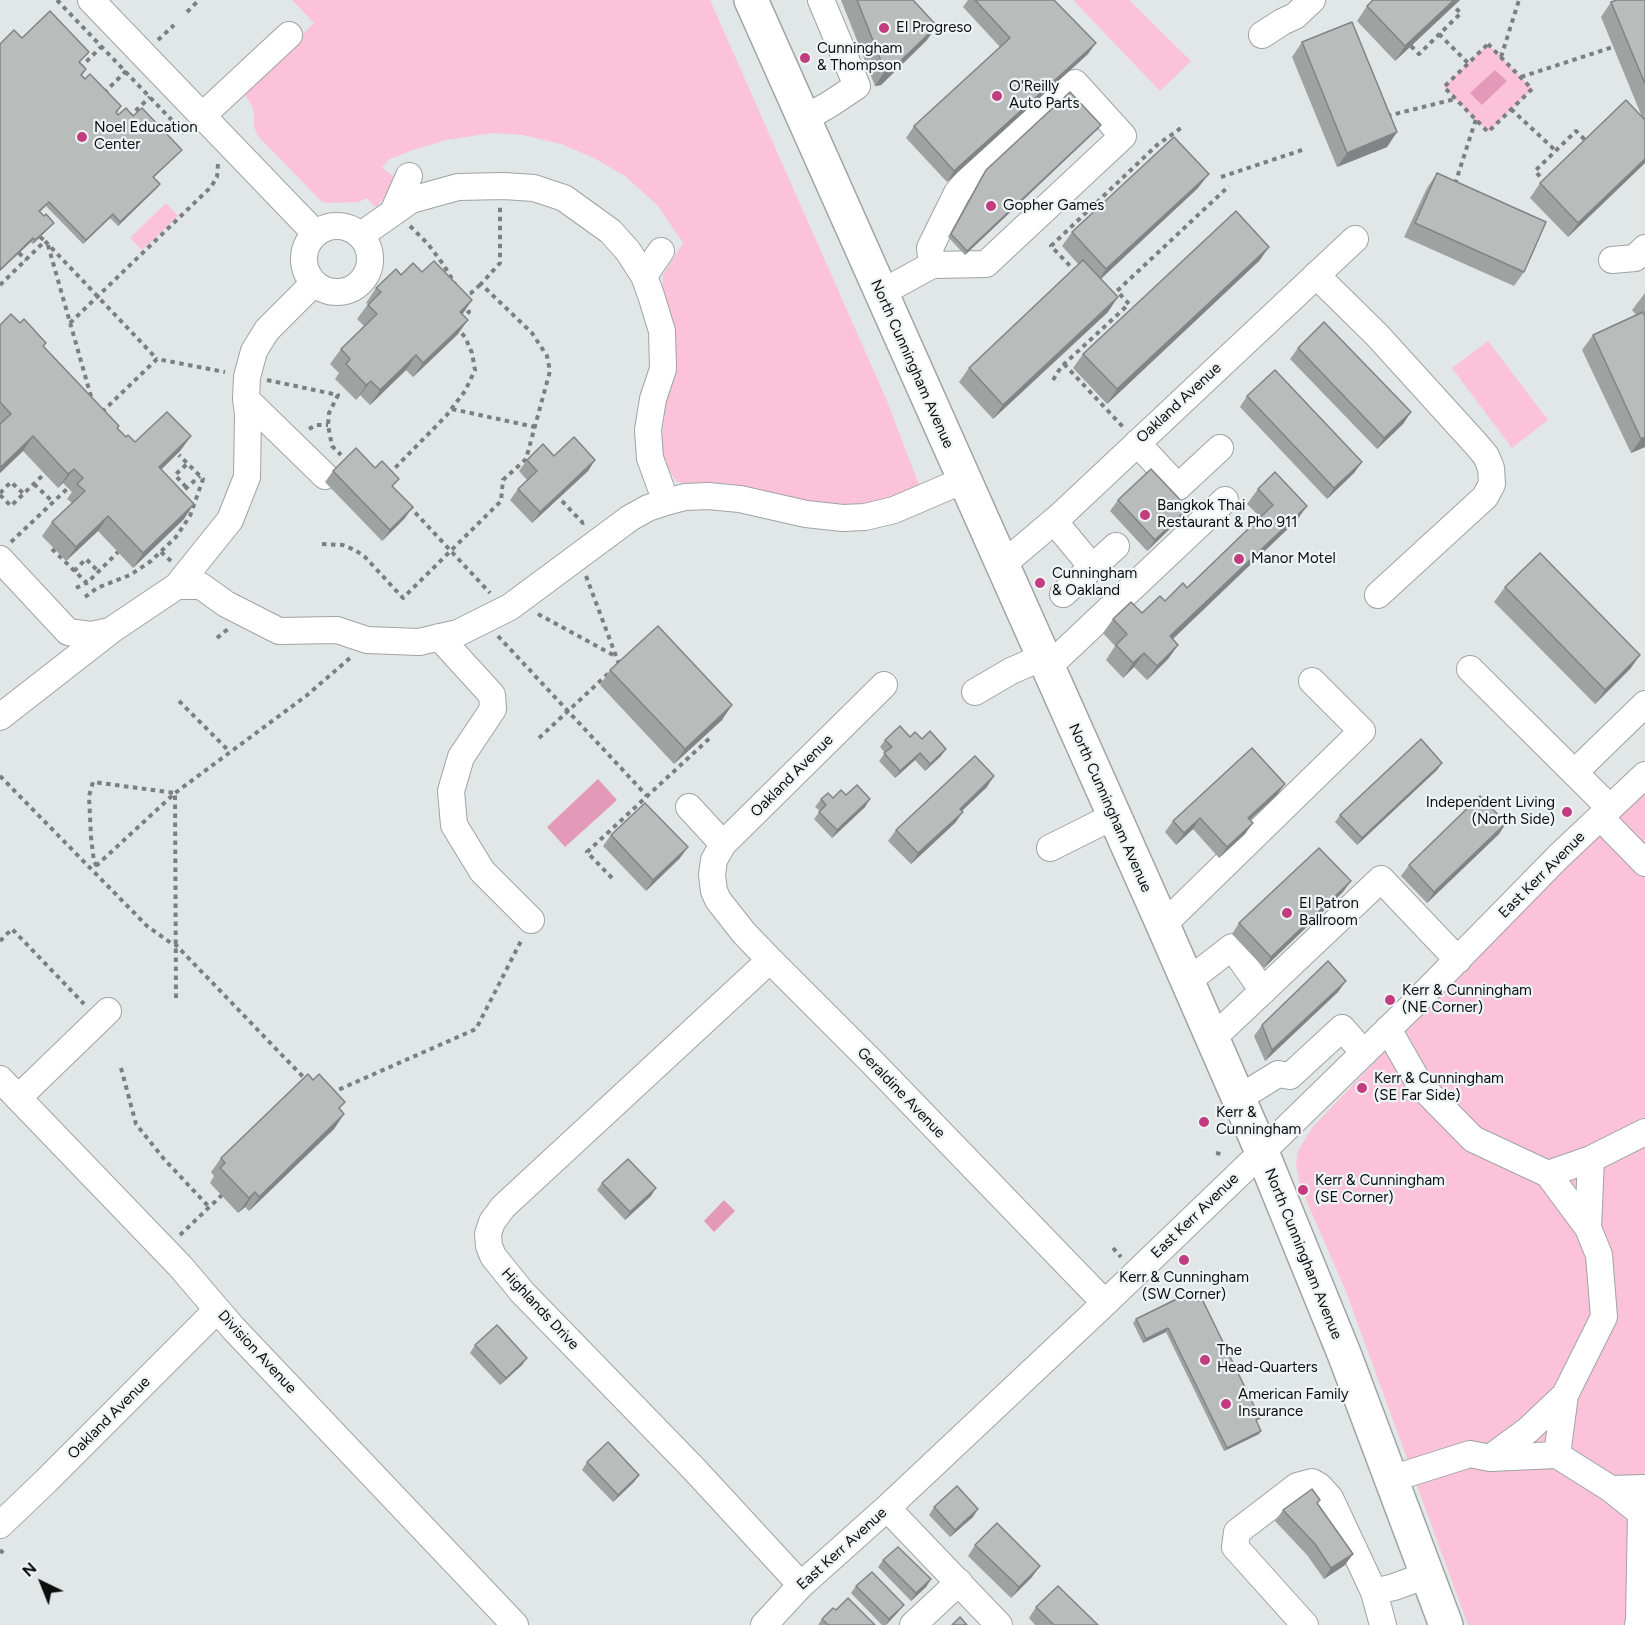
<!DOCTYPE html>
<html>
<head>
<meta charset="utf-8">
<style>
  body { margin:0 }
  #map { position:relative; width:1645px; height:1625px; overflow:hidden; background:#e1e6e6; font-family:Figtree,sans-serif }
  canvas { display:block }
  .north { position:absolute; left:12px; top:1553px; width:60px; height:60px; -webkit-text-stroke:4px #eef4f3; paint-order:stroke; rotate:317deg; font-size:16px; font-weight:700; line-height:24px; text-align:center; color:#0d0f0f }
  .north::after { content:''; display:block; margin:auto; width:21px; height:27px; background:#0d0f0f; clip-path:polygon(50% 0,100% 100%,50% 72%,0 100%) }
</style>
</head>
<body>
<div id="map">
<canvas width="1645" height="1625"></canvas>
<div class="north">N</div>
</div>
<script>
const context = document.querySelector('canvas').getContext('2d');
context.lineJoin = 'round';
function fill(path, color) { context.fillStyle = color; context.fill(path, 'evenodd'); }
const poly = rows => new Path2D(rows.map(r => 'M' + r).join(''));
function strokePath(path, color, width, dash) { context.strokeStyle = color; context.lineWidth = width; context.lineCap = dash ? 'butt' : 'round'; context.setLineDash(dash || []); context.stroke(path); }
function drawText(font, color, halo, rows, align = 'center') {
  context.font = font + ' Figtree,sans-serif'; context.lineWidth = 4.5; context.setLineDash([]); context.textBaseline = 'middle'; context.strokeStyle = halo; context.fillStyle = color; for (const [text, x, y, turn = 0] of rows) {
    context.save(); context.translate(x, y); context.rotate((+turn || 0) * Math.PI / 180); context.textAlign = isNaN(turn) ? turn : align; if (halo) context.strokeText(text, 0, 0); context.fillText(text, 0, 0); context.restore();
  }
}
const green = poly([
  [292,0,710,0,887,401,921,490,860,507,821,508,692,488,676,481,665,465,661,445,668,385,662,292,663,275,683,243,658,206,625,176,594,158,561,144,523,135,492,133,446,140,413,150,388,160,382,168,397,179,391,185,377,208,366,198,359,202,327,203,321,201,258,136,254,127,254,112,251,104,243,92,314,23],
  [1073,0,1129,0,1191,61,1160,91],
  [1488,44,1532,89,1488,132,1444,87],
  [166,203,178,216,142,250,130,238],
  [1488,341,1548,420,1512,448,1452,368],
  [1645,791,1645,1625,1468,1625,1345,1289,1300,1186,1296,1165,1298,1151,1312,1128,1423,1011,1540,892]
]);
const water = poly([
  [1495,70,1507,81,1482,105,1470,93],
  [598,779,617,800,565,847,547,827],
  [724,1200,735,1211,714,1232,704,1221]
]);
const path = poly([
  [57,0,185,134,188,134],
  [187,12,199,0],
  [1439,34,1468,63],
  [158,40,174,25],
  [1488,44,1532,89,1488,132,1444,87,1488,44],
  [1411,46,1419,54,1461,13,1453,6],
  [1501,57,1519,0],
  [80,68,101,47],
  [1521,77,1613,47],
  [104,93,126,71],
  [1511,109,1556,151],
  [1387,116,1455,99],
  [129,117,150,97],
  [1221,177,1302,150],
  [1546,183,1535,171,1576,131,1587,142],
  [1455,184,1476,119],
  [410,226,428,244,443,264,455,284],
  [40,237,45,241],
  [48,245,92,400],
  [19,253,26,260],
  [1076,272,1051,246,1157,145,1181,128],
  [0,285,45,241,157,359],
  [461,295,471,293,481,284],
  [461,320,469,312,465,304],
  [70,323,211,187,217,177,218,164],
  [1064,364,1124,428],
  [267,380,338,395,329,413,328,425,332,446,341,455],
  [1053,380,1061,367,1129,304,1117,291,1229,186],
  [452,409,535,427],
  [102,412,157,359,225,372],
  [309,429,316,425,328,425],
  [389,474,446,416,465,391,475,370,472,353,465,337,458,329],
  [34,484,53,502],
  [186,487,175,475,187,464],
  [0,493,11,482,24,494],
  [0,495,11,506,44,474],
  [178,495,200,476],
  [562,501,583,523,585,522],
  [409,506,490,593],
  [11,542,68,488],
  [322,544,343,545,355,550,365,557,403,598,501,501,503,480,526,459,550,371,547,356,532,333,481,284,500,263,500,207],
  [52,549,87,583,118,552],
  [161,552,171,561],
  [74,571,86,559,99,572],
  [586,576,619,664,616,666],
  [76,588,86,583],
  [85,597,97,588,130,575,151,561,176,537,190,516,203,479,179,455],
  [538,614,615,656],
  [498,636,647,796],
  [217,638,228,629],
  [179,701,230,752],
  [539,738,611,671],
  [0,776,147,926,171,943,175,944,307,1081],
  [96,866,175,793,306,696,350,658],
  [97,866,94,862,91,837,89,796,93,782,175,793,176,998],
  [612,878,587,852,712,736],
  [0,941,12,929,84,1004],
  [121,1068,136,1124,164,1159,209,1207],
  [331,1093,476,1029,522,939],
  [1216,1153,1221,1154],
  [180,1235,222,1195],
  [1113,1248,1121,1257],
  [0,1550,4,1554]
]);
const minor = poly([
  [91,0,316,234],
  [1262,35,1282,22,1295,16,1312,0],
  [202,116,289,35],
  [804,119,830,104,857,86,821,0],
  [393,212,409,176],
  '304 259a33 33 0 1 1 66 0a33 33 0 1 1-66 0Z',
  [361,235,411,200,458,187,504,186,534,188,564,198,610,231,628,251,644,276,651,295,662,331,663,369,653,399,648,430,650,458,666,502],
  [1612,260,1635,258,1645,248],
  [1316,275,1377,335,1476,444,1486,456,1491,468,1492,484,1485,497,1378,595],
  [644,276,661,251],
  [881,293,932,265,986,264,1123,136,1075,83,975,172,957,193,930,248,932,265],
  [246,399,325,476],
  [1137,443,1178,487,1220,448],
  [1054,521,1092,567],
  [0,559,68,632,91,635,110,631,177,586,201,586,226,604,279,631,337,630,367,640,419,642,458,633,510,607,630,518,648,508,666,502,685,497,708,496,740,499,806,514,843,518,865,517,894,510,964,480],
  [1002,565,1060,516,1355,239],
  [177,586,230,520,247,477,248,414,246,399,247,377,254,351,267,330,314,283],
  [1063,594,1116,546],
  [439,637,492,695,493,709,461,757,451,791,454,825,482,871,531,920],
  [1048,667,1225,500],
  [1470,669,1610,808],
  [884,685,723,844,714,860,712,875,714,891,718,900,744,933,770,960,874,1064,1105,1303],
  [975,692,1011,671,1043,657],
  [0,717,109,632],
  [1575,772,1645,704],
  [689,807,723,844],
  [1600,817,1645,863],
  [1050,848,1114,816],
  [1163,925,1362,731,1312,681],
  [770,960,503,1207,492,1222,488,1234,489,1246,493,1256,522,1292,694,1469,801,1585],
  [1188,981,1232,947,1263,991],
  [1388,1029,1420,1085,1473,1139,1548,1174,1591,1159,1645,1132],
  [1213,1038,1381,879,1458,960],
  [0,1079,180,1266,233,1328,515,1625],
  [18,1098,108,1011],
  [1239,1098,1278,1074,1290,1076,1342,1028,1364,1053],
  [1588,1228,1591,1159],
  [1557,1455,1565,1395],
  [1490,1458,1528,1430,1565,1395,1604,1317,1599,1255,1588,1228,1548,1174],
  [1391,1479,1470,1454,1490,1458,1557,1455,1611,1489,1641,1513],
  [1611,1489,1645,1488],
  [887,1508,999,1625],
  [0,1525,46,1481,217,1310],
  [1374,1592,1383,1625],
  [764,1625,801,1585,887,1508,1105,1303,1262,1152,1412,1006,1558,857,1645,775],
  [913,1625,959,1582],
  [1305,1625,1235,1547,1237,1532,1297,1486,1312,1482,1319,1486,1330,1498,1374,1592,1394,1587,1427,1575],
  [1638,1625,1639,1621,1641,1513,1645,1507]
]);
const major = poly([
  [751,0,1163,925,1262,1152,1345,1356,1446,1625]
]);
const wall = poly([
  [841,0,913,0,927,40,881,85,875,86],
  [968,0,1054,0,1088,54,947,182,906,138,914,126,1000,47,963,7],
  [1373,0,1460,0,1395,61,1357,21,1367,6],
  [1645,0,1645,163,1568,237,1530,198,1540,183,1642,117,1601,17,1611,2],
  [22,38,89,52,80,62,86,69,82,75,119,110,116,113,118,115,133,116,182,150,179,153,153,178,160,184,157,188,118,226,110,218,83,244,46,206,40,212,44,216,54,223,33,244,31,242],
  [1302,42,1397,132,1387,147,1337,167,1292,57],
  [1101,125,1098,129,965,255,948,237,983,174],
  [1437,173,1524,272,1514,286,1404,237,1427,188],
  [1198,188,1101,279,1108,312,993,419,959,382,969,368,1079,265,1062,246,1072,232],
  [1269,247,1259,261,1107,404,1073,368,1083,354],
  [422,272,472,300,462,314,458,334,413,377,406,370,370,405,360,395,356,400,335,379,339,373,330,364,341,349,364,326,357,319,368,304,366,303,376,288,401,275],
  [1645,293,1645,447,1631,453,1582,350,1593,335,1636,315,1632,310],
  [0,325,44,347,126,437,135,442,191,436,180,451,161,470,184,519,133,568,98,531,66,561,42,536,52,522,72,503,67,499,72,492,63,483,58,488,23,451,0,473],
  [1298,348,1411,412,1403,424,1377,449,1290,359],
  [1247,396,1362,462,1354,473,1327,499,1240,407],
  [554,456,595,460,588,471,532,523,510,500,518,489,527,480,519,471,527,460],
  [333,471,393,487,405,518,382,541,325,482],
  [1258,489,1297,520,1173,639,1178,645,1168,659,1147,680,1134,667,1123,678,1106,660,1115,646,1103,633,1113,619,1142,613,1187,588,1261,518,1247,504],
  [1118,500,1180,519,1147,551,1110,511],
  [1505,587,1640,655,1630,669,1595,704,1494,602],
  [610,670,722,720,674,764,600,685],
  [910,737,922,739,941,756,925,771,915,760,895,778,879,761,885,753,880,747,885,740],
  [1442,763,1437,770,1357,845,1335,822,1340,815],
  [987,787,962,811,955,823,911,864,888,841,896,830],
  [846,795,865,807,832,838,814,819,820,811,815,807,821,799,833,798],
  [1277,795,1250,820,1245,834,1219,858,1193,829,1176,845,1165,832,1173,821],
  [1506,823,1499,834,1427,903,1401,876,1409,865],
  [611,835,680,858,646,891,603,846],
  [1343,892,1264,968,1232,934,1239,923],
  [1338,992,1265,1061,1254,1036,1262,1025],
  [340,1110,344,1114,334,1129,249,1211,245,1207,238,1213,210,1183,214,1176,211,1172,221,1158],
  [602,1183,651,1196,625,1220,597,1190],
  [1193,1291,1257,1422,1259,1434,1224,1451,1166,1332,1143,1343,1133,1323,1136,1319],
  [475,1345,527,1358,522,1365,500,1385,470,1353],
  [587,1462,639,1475,634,1482,613,1502,582,1470],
  [934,1507,973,1517,950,1537,929,1515],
  [1283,1510,1345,1565,1324,1579,1307,1555,1275,1521],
  [975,1545,1032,1577,1011,1598,968,1556],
  [883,1560,931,1579,926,1587,911,1601,878,1567],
  [856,1586,898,1612,886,1625,882,1625,851,1593],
  [1036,1607,1098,1625,1035,1625,1029,1618],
  [836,1610,875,1625,818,1625,822,1619]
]);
const shadedWall = poly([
  [1454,0,1460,0,1395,61,1405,46],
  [937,26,927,40,881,85,875,86,885,71],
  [1096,43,1088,54,947,182,954,171],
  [1101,125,1098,129,965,255,967,251],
  [1397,132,1387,147,1337,167,1347,153],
  [182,150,179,153,150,181,153,177],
  [1645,159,1645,163,1568,237,1578,223],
  [1209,174,1198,188,1096,283,1106,269],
  [160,184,157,188,118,226,120,222],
  [113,214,110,218,83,244,86,240],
  [54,223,33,244,35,240],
  [33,238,31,242,0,271,0,270],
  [1269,247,1259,261,1107,404,1117,389],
  [1118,297,1108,312,993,419,1003,405],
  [472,300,462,315,460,312],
  [468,320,458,334,413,377,423,363],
  [416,355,406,370,370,405,380,390],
  [371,381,360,395,356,400,366,385],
  [1411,412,1403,424,1377,449,1384,438],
  [33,436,23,451,0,473,0,469,1,467],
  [191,436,180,451,148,482,159,467],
  [1645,437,1645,447,1631,453,1641,439],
  [595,460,588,471,532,523,540,512],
  [1362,462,1354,473,1327,499,1334,488],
  [74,469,63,483,58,488,68,474],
  [194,504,184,519,133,568,143,553],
  [1307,506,1297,520,1160,651,1170,636],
  [413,507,405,518,382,541,390,530],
  [1188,508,1180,519,1147,551,1155,540],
  [108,516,98,531,66,561,76,547],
  [1178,645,1168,659,1147,680,1157,666],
  [1144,653,1134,667,1123,678,1133,663],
  [1640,655,1630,669,1595,704,1605,690],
  [732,705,722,720,674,764,685,749],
  [946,749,941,756,925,771,930,764],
  [920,753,915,760,895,778,900,771],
  [1442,763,1437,770,1357,845,1362,838],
  [994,776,987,787,952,820,960,809],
  [1285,784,1277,795,1240,829,1248,818],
  [870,799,865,807,832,838,837,830],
  [963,812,955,823,911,864,918,853],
  [1200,818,1193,829,1176,845,1184,833],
  [1253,823,1245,834,1219,858,1227,847],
  [1506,823,1499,834,1427,903,1434,892],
  [688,847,680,858,646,891,653,880],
  [1351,881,1343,892,1264,968,1271,957],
  [1346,981,1338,992,1265,1061,1272,1050],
  [344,1114,334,1129,249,1211,259,1197],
  [656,1188,651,1196,625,1220,630,1212],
  [255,1192,245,1207,238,1213,249,1198],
  [1168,1328,1166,1332,1143,1343,1146,1339],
  [527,1358,522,1365,500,1385,506,1378],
  [1261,1431,1259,1434,1224,1451,1227,1448],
  [639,1475,634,1482,613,1502,618,1495],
  [978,1509,973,1517,950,1537,955,1530],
  [1353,1554,1345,1565,1324,1579,1331,1568],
  [1040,1566,1032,1577,1011,1598,1019,1587],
  [931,1579,926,1587,911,1601,916,1593],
  [904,1605,898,1612,886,1625,889,1619]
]);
const building = poly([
  [857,0,913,0,937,26,891,70,885,71,857,0],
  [975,0,1054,0,1096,43,954,171,914,126,1010,38,975,0],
  [1373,0,1454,0,1405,46,1367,6,1373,0],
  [1617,0,1645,0,1645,84,1611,2,1617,0],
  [50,11,89,52,79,62,86,69,81,75,85,79,90,74,121,106,116,112,118,115,126,108,133,116,142,108,182,150,153,177,160,184,120,222,113,214,86,240,49,202,39,211,44,216,46,214,54,223,35,240,33,238,0,270,0,44,14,30,22,38,50,11],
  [1352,22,1397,132,1347,153,1302,42,1352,22],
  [1070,92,1101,125,967,251,951,234,986,170,1070,92],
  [1626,100,1645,120,1645,159,1578,223,1540,183,1626,100],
  [1174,137,1209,174,1106,269,1072,232,1174,137],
  [1437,173,1546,222,1524,272,1415,223,1437,173],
  [1236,211,1269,247,1117,389,1083,354,1236,211],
  [1083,260,1118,297,1003,405,969,368,1083,260],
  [434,261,472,300,460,312,468,320,423,363,416,355,380,390,371,381,366,385,346,364,350,359,341,349,377,314,368,305,381,292,376,288,396,269,401,275,413,263,422,272,434,261],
  [1643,312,1645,317,1645,437,1641,439,1593,335,1643,312],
  [11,314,20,323,24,319,46,343,43,346,119,426,117,428,126,437,128,435,135,442,167,412,191,436,159,467,194,504,143,553,108,516,76,547,52,522,85,491,77,484,83,478,74,469,68,474,33,436,1,467,0,465,0,424,11,414,0,402,0,325,11,314],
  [1324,322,1411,412,1384,438,1298,348,1324,322],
  [1275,370,1362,462,1334,488,1247,396,1275,370],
  [574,437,595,460,540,512,518,489,537,471,527,460,543,444,554,456,574,437],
  [356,448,375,468,382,461,399,479,392,486,413,507,390,530,333,471,356,448],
  [1151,469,1188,508,1155,540,1118,500,1151,469],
  [1275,472,1307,506,1170,636,1178,645,1157,666,1144,653,1133,663,1116,645,1127,634,1113,619,1131,602,1142,613,1160,596,1165,601,1183,583,1187,588,1273,505,1258,489,1275,472],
  [1540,553,1640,655,1605,690,1505,587,1540,553],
  [658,626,732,705,685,749,610,670,658,626],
  [900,726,910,737,915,732,922,739,930,731,946,749,930,764,920,753,900,771,884,753,892,747,885,740,900,726],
  [1421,739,1442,763,1362,838,1340,815,1421,739],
  [1252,748,1285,784,1248,818,1253,823,1227,847,1200,818,1184,833,1173,821,1252,748],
  [975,756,994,776,960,809,963,812,918,853,896,830,975,756],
  [857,785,870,799,837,830,819,812,826,805,821,799,828,793,833,798,841,790,846,795,857,785],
  [1480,796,1506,823,1434,892,1409,865,1480,796],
  [645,803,688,847,653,880,611,835,645,803],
  [1319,848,1351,881,1271,957,1239,923,1319,848],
  [1328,961,1346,981,1272,1050,1262,1025,1328,961],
  [308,1074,313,1080,319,1074,345,1102,339,1108,344,1114,259,1197,255,1192,249,1198,220,1168,225,1163,221,1158,308,1074],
  [628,1159,656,1188,630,1212,602,1183,628,1159],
  [1193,1291,1198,1301,1202,1299,1260,1418,1256,1420,1261,1431,1227,1448,1168,1328,1146,1339,1136,1319,1193,1291],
  [497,1325,527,1358,506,1378,475,1345,497,1325],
  [608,1442,639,1475,618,1495,587,1462,608,1442],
  [957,1486,978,1509,955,1530,934,1507,957,1486],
  [1312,1489,1320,1500,1317,1503,1353,1554,1331,1568,1315,1544,1283,1510,1312,1489],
  [997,1523,1040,1566,1019,1587,975,1545,997,1523],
  [898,1547,931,1579,916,1593,883,1560,898,1547],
  [872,1572,904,1605,889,1619,856,1586,872,1572],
  [1058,1586,1098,1625,1054,1625,1036,1607,1058,1586],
  [848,1598,875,1625,828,1625,822,1619,833,1608,836,1610,848,1598],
  [960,1617,967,1625,952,1625,960,1617]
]);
const markers = [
  [884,28,6,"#c23d7f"],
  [805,58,6,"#c23d7f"],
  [997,96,6,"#c23d7f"],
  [82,137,6,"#c23d7f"],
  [991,206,6,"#c23d7f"],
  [1145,515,6,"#c23d7f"],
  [1239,559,6,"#c23d7f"],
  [1040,583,6,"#c23d7f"],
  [1567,812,6,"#c23d7f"],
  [1287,913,6,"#c23d7f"],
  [1390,1000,6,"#c23d7f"],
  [1362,1088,6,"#c23d7f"],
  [1204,1122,6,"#c23d7f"],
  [1303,1190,6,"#c23d7f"],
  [1184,1260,6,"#c23d7f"],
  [1205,1360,6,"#c23d7f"],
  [1226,1404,6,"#c23d7f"]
];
const poiNames = [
  ["El Progreso",896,28],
  ["Cunningham",817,49],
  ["& Thompson",817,66],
  ["O'Reilly",1009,87],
  ["Auto Parts",1009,104],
  ["Noel Education",94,128],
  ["Center",94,145],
  ["Gopher Games",1003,206],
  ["Bangkok Thai",1157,506],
  ["Restaurant & Pho 911",1157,523],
  ["Manor Motel",1251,559],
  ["Cunningham",1052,574],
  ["& Oakland",1052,591],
  ["Independent Living",1555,803,"right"],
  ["(North Side)",1555,820,"right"],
  ["El Patron",1299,904],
  ["Ballroom",1299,921],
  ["Kerr & Cunningham",1402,991],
  ["(NE Corner)",1402,1008],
  ["Kerr & Cunningham",1374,1079],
  ["(SE Far Side)",1374,1096],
  ["Kerr &",1216,1113],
  ["Cunningham",1216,1130],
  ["Kerr & Cunningham",1315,1181],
  ["(SE Corner)",1315,1198],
  ["Kerr & Cunningham",1184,1278,"center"],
  ["(SW Corner)",1184,1295,"center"],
  ["The",1217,1351],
  ["Head-Quarters",1217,1368],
  ["American Family",1238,1395],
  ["Insurance",1238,1412]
];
const streetNames = [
  ["North Cunningham Avenue",912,364,66],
  ["Oakland Avenue",1179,403,-43],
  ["Oakland Avenue",792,776,-45],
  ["North Cunningham Avenue",1110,808,66],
  ["East Kerr Avenue",1542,875,-45],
  ["Geraldine Avenue",901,1093,46],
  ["East Kerr Avenue",1195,1216,-44],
  ["North Cunningham Avenue",1303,1254,68],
  ["Highlands Drive",540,1309,47],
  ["Division Avenue",257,1352,47],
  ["Oakland Avenue",109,1418,-45],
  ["East Kerr Avenue",842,1549,-42]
];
fill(green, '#fcc2d9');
fill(water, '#e39ab8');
strokePath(minor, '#9fa4a3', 28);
strokePath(major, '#9fa4a3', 36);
strokePath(path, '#7b7f7f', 4, [4.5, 4.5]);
strokePath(minor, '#fff', 26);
strokePath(major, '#fff', 33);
fill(wall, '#9ea3a2');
fill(shadedWall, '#818484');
fill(building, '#b8bdbc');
strokePath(building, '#818484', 1.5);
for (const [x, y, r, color] of markers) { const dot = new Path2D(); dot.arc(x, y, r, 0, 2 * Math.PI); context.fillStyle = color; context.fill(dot); strokePath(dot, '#eef4f3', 2); }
drawText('15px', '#0d0f0f', '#eef4f3', poiNames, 'left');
drawText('15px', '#0d0f0f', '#eef4f3', streetNames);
</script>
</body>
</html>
